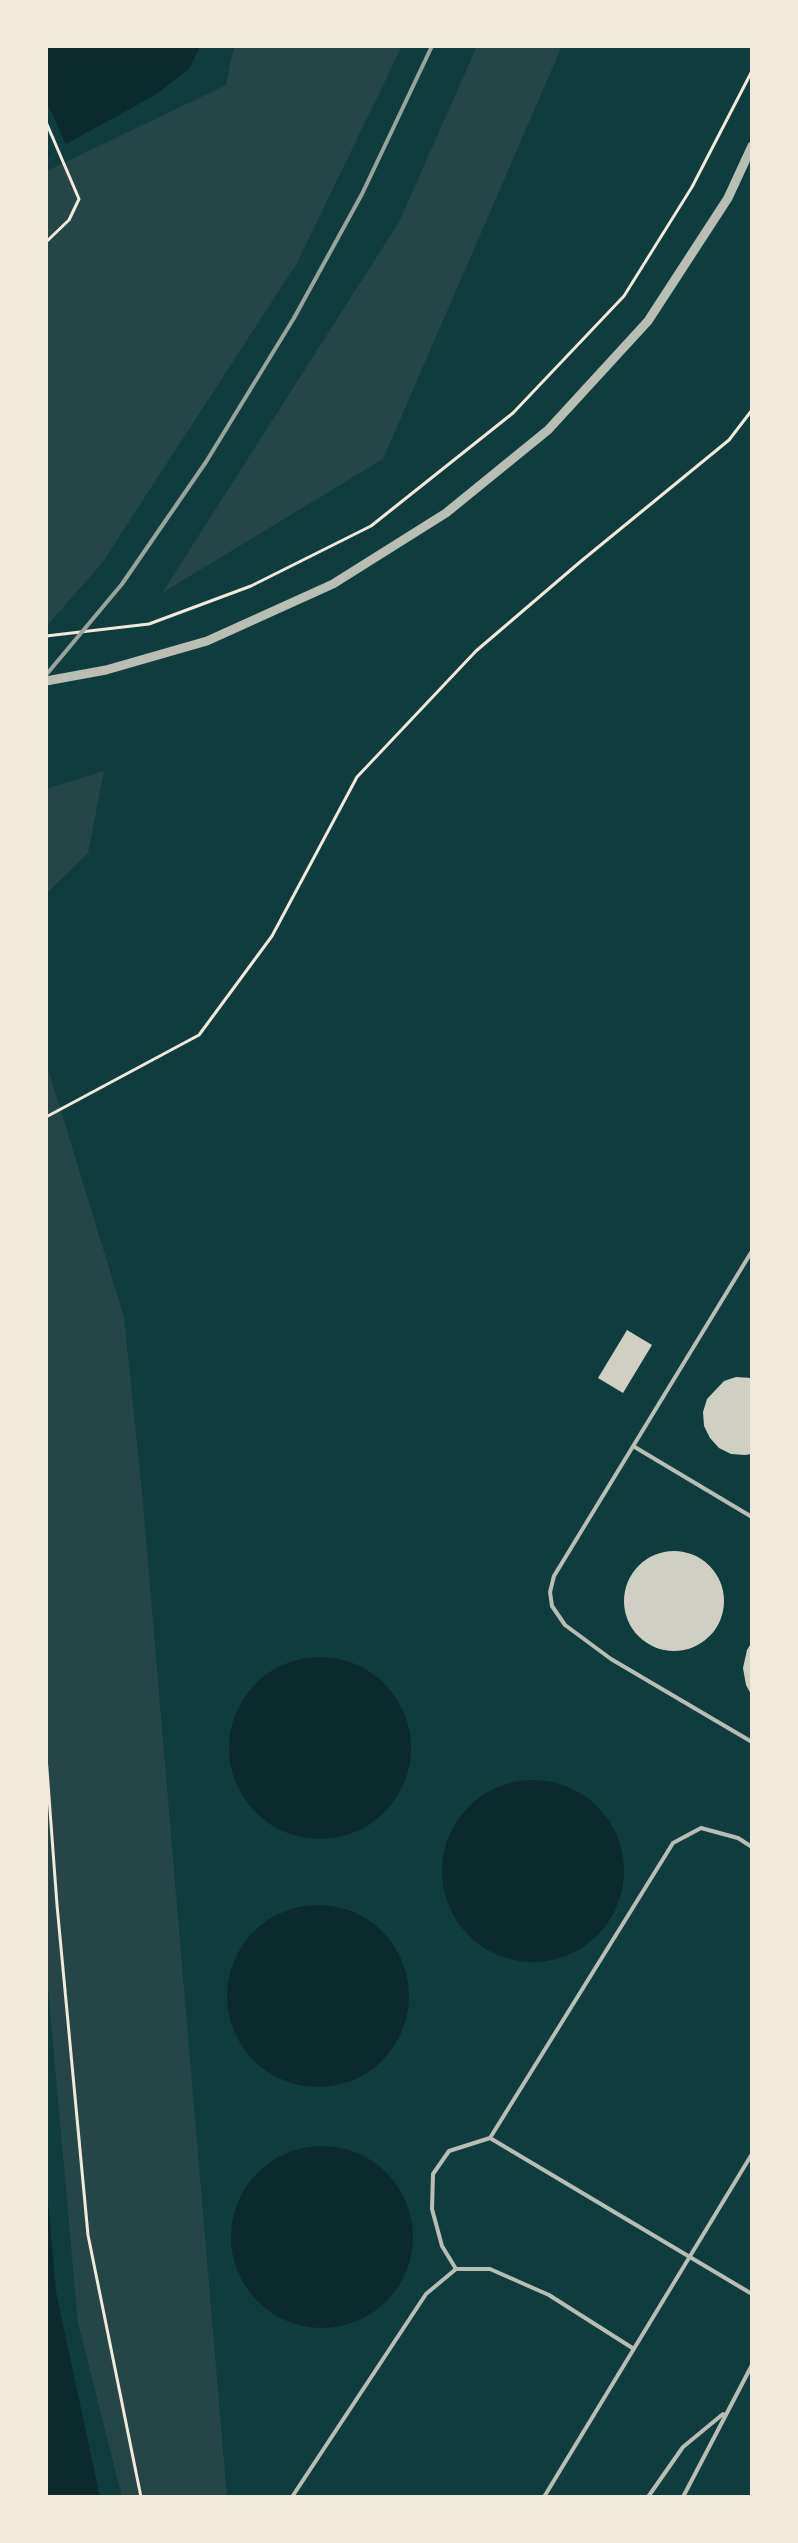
<!DOCTYPE html>
<html>
<head>
<meta charset="utf-8">
<style>
  body { margin:0 }
  #map { position:relative; width:798px; height:2543px; overflow:hidden; background:#0f3d3e; font-family:"Source Sans 3",sans-serif }
  canvas { display:block }
  .frame { position:absolute; inset:0; border:48px solid #f1e9da; pointer-events:none }
</style>
</head>
<body>
<div id="map">
<canvas width="798" height="2543"></canvas>
<div class="frame"></div>
</div>
<script>
const context = document.querySelector('canvas').getContext('2d');
context.lineJoin = 'round';
function fill(path, color) { context.fillStyle = color; context.fill(path, 'evenodd'); }
const poly = rows => new Path2D(rows.map(r => 'M' + r).join(''));
function strokePath(path, color, width, dash) { context.strokeStyle = color; context.lineWidth = width; context.lineCap = dash ? 'butt' : 'round'; context.setLineDash(dash || []); context.stroke(path); }
const green = poly([
  [234,46,402,46,297,263,102,563,46,627,46,174,49,170,226,85],
  [477,46,562,46,383,459,162,593,399,222],
  [104,771,88,853,46,894,46,789],
  [46,1062,124,1317,142,1492,227,2497,122,2497,78,2323,46,1966]
]);
const water = poly([
  [46,46,200,46,189,69,155,95,46,155],
  '229 1748a91 91 0 1 1 182 0a91 91 0 1 1-182 0Z',
  '442 1871a91 91 0 1 1 182 0a91 91 0 1 1-182 0Z',
  '227 1996a91 91 0 1 1 182 0a91 91 0 1 1-182 0Z',
  '231 2237a91 91 0 1 1 182 0a91 91 0 1 1-182 0Z',
  [46,2175,56,2292,100,2497,46,2497]
]);
const pier = poly([
  [46,100,67,147,51,156,46,145]
]);
const building = poly([
  [627,1330,652,1345,623,1393,598,1378],
  [736,1377,752,1378,752,1454,745,1455,731,1454,719,1448,710,1438,704,1426,703,1412,707,1399,724,1381],
  '624 1601a50 50 0 1 1 100 0a50 50 0 1 1-100 0Z',
  [752,1642,752,1696,746,1685,743,1668,747,1650]
]);
const path = poly([
  [46,122,79,199,69,220,46,242],
  [46,636,149,624,251,586,371,526,513,413,624,296,692,187,752,71],
  [46,1117,199,1035,272,936,357,777,476,651,580,562,729,440,752,410],
  [46,1756,57,1905,88,2235,141,2497]
]);
const service = poly([
  [752,1251,554,1576,550,1592,552,1606,565,1625,611,1659,752,1742],
  [633,1446,752,1517],
  [490,2138,673,1843,701,1828,738,1838,752,1847],
  [456,2269,442,2246,432,2209,433,2174,449,2151,490,2138,752,2294],
  [292,2497,426,2294,456,2269,490,2269,549,2295,634,2349],
  [544,2497,752,2154],
  [648,2497,683,2447,723,2414],
  [683,2497,752,2365]
]);
const tertiary = poly([
  [46,681,106,670,207,641,333,584,446,513,548,430,648,321,728,198,752,146]
]);
const rail = poly([
  [46,675,122,584,206,462,294,318,362,194,432,46]
]);
fill(green, '#244646');
fill(water, '#0a2a2b');
fill(pier, '#0f3d3e');
fill(building, '#cfcfc3');
strokePath(path, '#f1e9da', 3);
strokePath(service, '#b8beb3', 4);
strokePath(tertiary, '#b8beb3', 9);
strokePath(rail, '#97a49c', 4);
</script>
</body>
</html>
